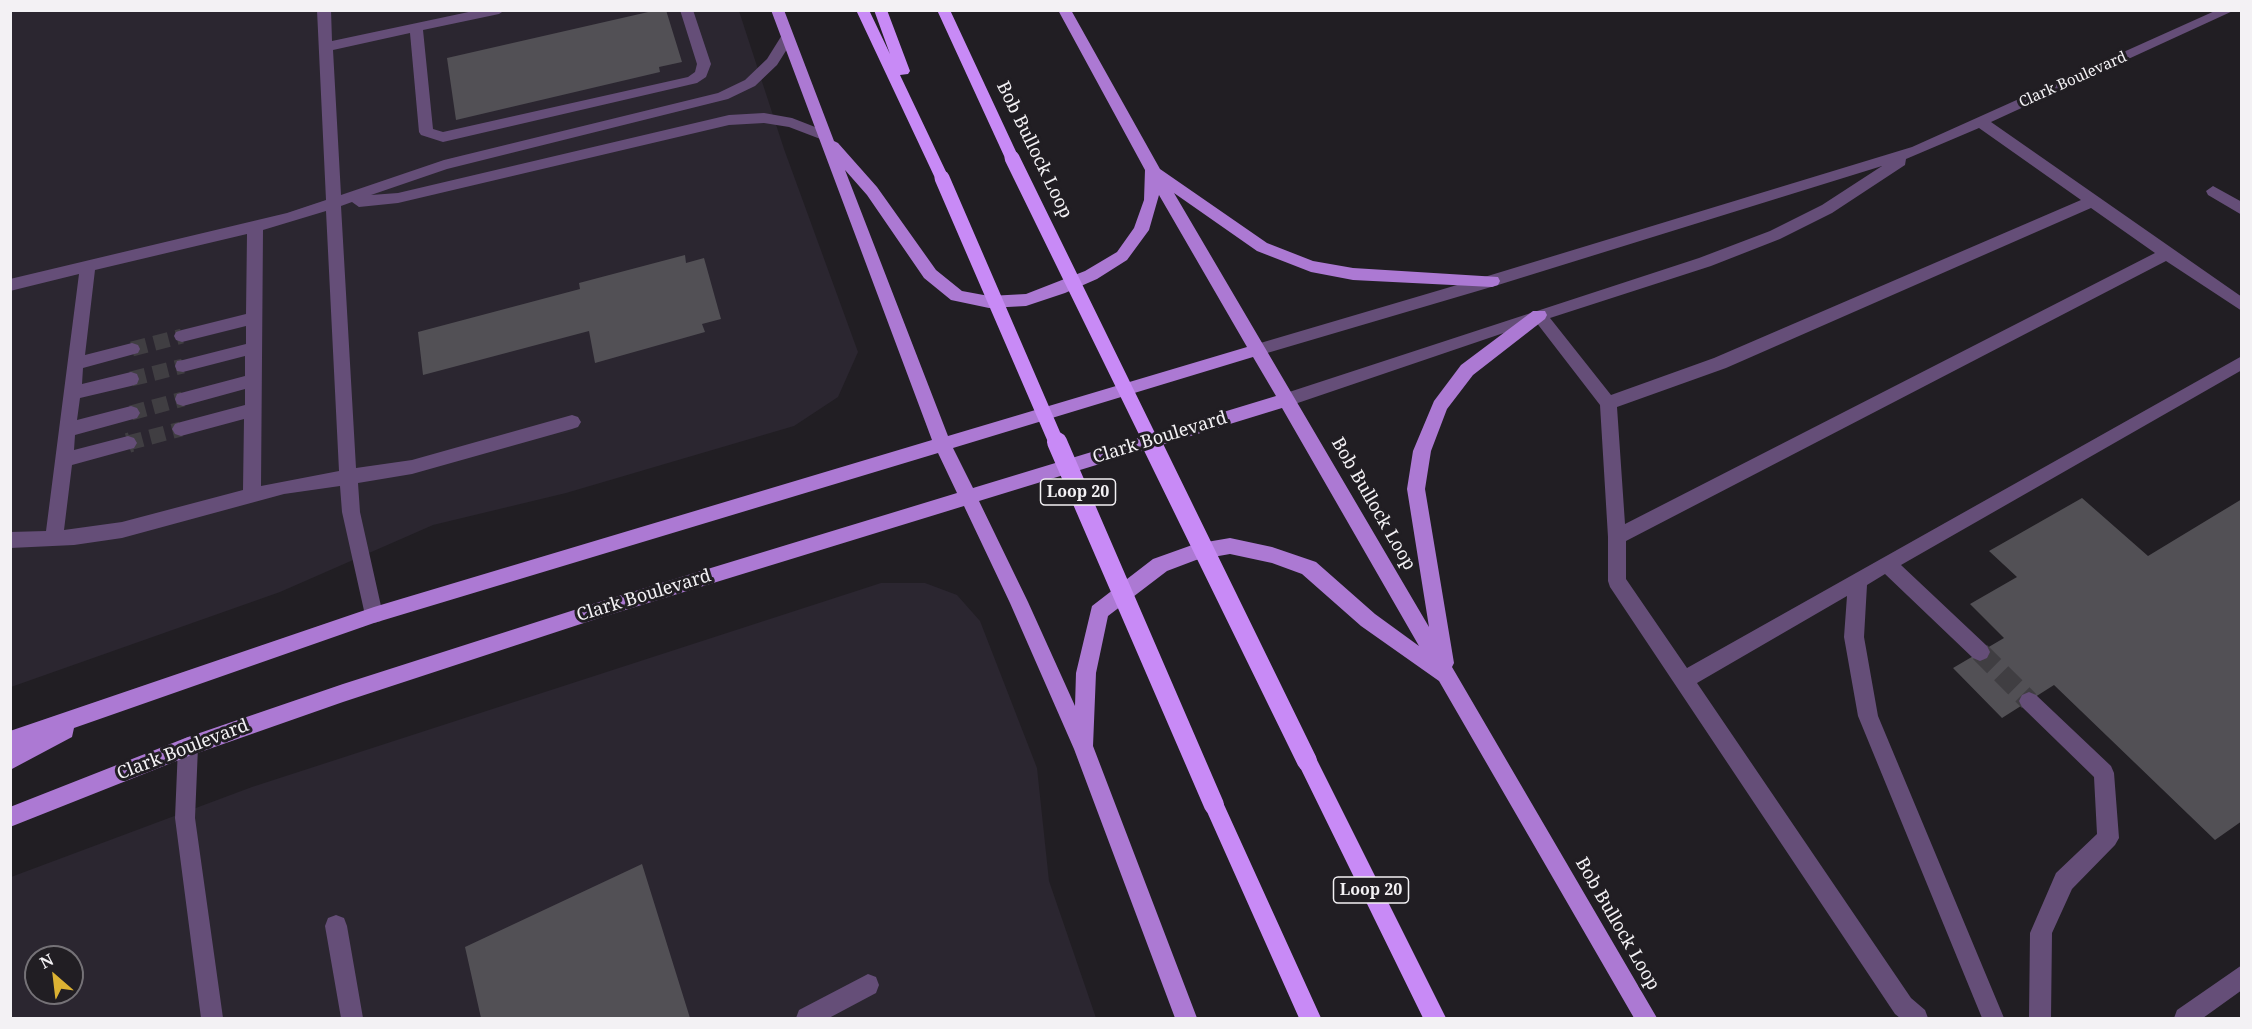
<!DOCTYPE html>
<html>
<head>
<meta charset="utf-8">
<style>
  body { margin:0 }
  #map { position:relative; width:2252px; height:1029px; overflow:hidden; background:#211e23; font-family:"Noto Serif",serif }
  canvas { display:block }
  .frame { position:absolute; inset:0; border:12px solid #f3f1f4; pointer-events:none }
  .north { position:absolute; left:24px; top:945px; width:60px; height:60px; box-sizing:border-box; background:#211e23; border:2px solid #757277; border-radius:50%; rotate:332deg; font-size:16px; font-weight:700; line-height:24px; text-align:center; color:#f3f1f4 }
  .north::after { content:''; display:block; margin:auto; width:21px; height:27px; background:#dcb233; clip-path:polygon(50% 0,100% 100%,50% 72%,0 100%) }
</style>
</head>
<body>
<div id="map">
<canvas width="2252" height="1029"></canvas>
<div class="frame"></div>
<div class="north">N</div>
</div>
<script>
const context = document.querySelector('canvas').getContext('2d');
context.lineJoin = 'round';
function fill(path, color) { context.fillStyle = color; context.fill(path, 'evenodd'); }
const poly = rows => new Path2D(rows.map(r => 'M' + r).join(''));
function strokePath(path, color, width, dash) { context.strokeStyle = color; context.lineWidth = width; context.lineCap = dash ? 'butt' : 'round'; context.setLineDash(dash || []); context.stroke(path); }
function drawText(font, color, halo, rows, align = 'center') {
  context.font = font + ' "Noto Serif",serif'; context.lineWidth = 6; context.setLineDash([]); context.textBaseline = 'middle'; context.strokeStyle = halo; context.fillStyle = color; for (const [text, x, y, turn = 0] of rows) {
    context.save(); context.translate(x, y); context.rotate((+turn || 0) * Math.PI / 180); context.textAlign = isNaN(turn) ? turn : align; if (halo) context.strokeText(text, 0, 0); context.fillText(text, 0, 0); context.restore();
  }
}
const built = poly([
  [10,11,739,11,784,149,858,352,838,397,794,426,566,493,433,525,280,592,11,687],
  [881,583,925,583,957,595,980,621,1037,768,1049,881,1096,1018,11,1018,11,877,252,787],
  [36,957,72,957,72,993,36,993]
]);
const building = poly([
  [657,10,666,10,682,62,659,67,660,72,456,120,447,58],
  [685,255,686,263,704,258,721,319,702,324,705,332,595,363,589,331,423,375,418,332,580,289,579,283],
  [2082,498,2148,556,2242,499,2242,821,2215,840,2054,685,2002,718,1953,668,2004,638,1970,604,2017,577,1989,551],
  [642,864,690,1018,481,1018,465,947]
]);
const minorTunnelFar1 = poly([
  [132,349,182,336],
  [131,379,183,366],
  [131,413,183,399],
  [128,443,181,429]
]);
const minorTunnel = poly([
  [128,443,131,442],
  [1980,652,2029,701]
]);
const minor = poly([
  [317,10,331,10,332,41,478,10,505,10,499,14,423,30,433,129,443,132,688,77,695,72,697,64,680,10,693,10,711,64,706,77,697,83,443,142,421,135,419,132,410,33,333,50,341,195,444,160,718,93,745,80,767,59,782,35,787,34,794,38,777,65,755,86,728,99,447,169,371,195,398,193,729,115,764,113,792,118,828,132,830,135,823,140,789,127,764,123,729,125,398,203,359,207,352,202,341,206,356,468,412,460,572,415,578,417,581,422,578,427,572,429,412,474,358,483,360,512,383,615,381,621,374,623,367,621,365,615,342,512,340,486,284,494,122,538,74,545,10,548,10,532,46,531,79,274,10,291,10,279,287,213,326,200,317,10],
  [326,211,339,471,261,486,263,230,326,211],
  [247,234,246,314,182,330,176,332,174,336,176,340,182,342,246,326,246,344,183,360,177,361,175,366,177,371,183,372,245,356,245,376,177,394,175,399,177,404,183,406,245,389,245,405,181,422,175,424,172,429,175,434,181,436,244,419,243,490,122,522,64,530,72,465,134,448,137,443,134,438,128,436,74,450,75,435,137,418,140,413,137,408,131,406,77,420,80,398,131,386,137,384,139,379,137,374,131,372,82,384,83,368,138,353,140,349,138,345,132,343,85,355,95,270,247,234],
  [2217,10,2235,10,1991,122,2242,297,2242,311,2166,261,1626,541,1626,579,1687,668,2242,356,2242,370,1901,565,1987,646,1990,652,1987,658,1980,661,1973,658,1885,574,1867,585,1864,637,1878,716,2004,1018,1982,1018,1858,716,1844,637,1847,596,1697,683,1911,998,1925,1010,1928,1018,1900,1018,1895,1014,1610,587,1608,581,1608,537,1600,405,1536,322,1286,407,1280,405,1278,400,1280,395,1699,258,1770,231,1822,205,1882,166,1498,285,1257,356,1251,354,1249,350,1251,346,1257,344,1491,275,1912,147,2217,10],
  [1979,128,2081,200,1714,358,1611,395,1550,318,1711,266,1780,239,1832,213,1905,165,1906,159,1979,128],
  [2091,208,2155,253,1625,524,1617,407,1726,368,2091,208],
  [2213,186,2242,202,2242,215,2208,195,2206,191,2213,186],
  [2029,692,2036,695,2111,766,2114,773,2119,838,2115,845,2072,889,2052,933,2051,1018,2029,1018,2030,933,2056,873,2097,834,2094,777,2022,707,2019,701,2022,695,2029,692],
  [188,737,195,740,198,747,195,818,223,1018,201,1018,175,818,178,747,181,740,188,737],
  [336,915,344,918,347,926,363,1018,341,1018,325,926,328,918,336,915],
  [2242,965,2242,990,2203,1018,2174,1018,2177,1010,2242,965],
  [868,974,876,977,879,985,876,993,829,1018,796,1018,799,1010,868,974]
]);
const major = poly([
  [771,10,784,10,834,141,838,143,877,187,936,270,962,291,989,296,1026,294,1085,271,1117,252,1134,228,1144,200,1145,170,1058,10,1071,10,1160,169,1267,243,1313,261,1353,268,1498,277,1500,281,1498,285,1492,287,1353,280,1311,272,1257,251,1174,193,1429,627,1407,489,1413,451,1434,401,1461,365,1533,311,1545,311,1547,315,1545,319,1473,375,1447,409,1431,451,1425,489,1454,663,1452,667,1657,1018,1634,1018,1439,681,1361,626,1302,574,1272,563,1230,554,1196,560,1167,571,1108,616,1096,673,1093,746,1197,1018,1175,1018,1074,749,1010,603,964,506,596,619,343,702,189,756,10,827,10,807,188,737,343,684,596,603,957,493,938,453,374,623,74,728,72,737,10,770,10,731,374,607,932,440,771,10],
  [845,170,867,195,924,278,951,300,989,308,1026,306,1065,293,1097,279,1127,260,1149,230,1159,195,1247,347,948,436,845,170],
  [1253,357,1276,396,973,488,953,448,1253,357],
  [1282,408,1419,646,1375,614,1316,562,1272,547,1230,538,1195,544,1153,559,1092,606,1076,673,1075,706,1028,602,979,501,1282,408]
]);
const highway = poly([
  [856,10,869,10,890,54,874,10,887,10,910,71,908,74,900,75,949,178,947,182,937,182,935,178,856,10],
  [937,10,950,10,1019,158,1017,162,1012,163,1005,158,937,10],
  [1307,751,1314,754,1446,1018,1423,1018,1297,761,1300,754,1307,751],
  [1214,795,1221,798,1321,1018,1299,1018,1204,805,1207,798,1214,795]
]);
const highwayBridgeFar1 = poly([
  [1012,158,1152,444],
  [942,178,1057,444]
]);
const highwayBridge = poly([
  [1057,442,1214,805],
  [1151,442,1307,761]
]);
const farStreetnames = [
  ["Clark Boulevard",2073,80,-24]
];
const shields = [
  [1078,492,75],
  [1371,890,75]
];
const shieldNames = [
  ["Loop 20",1078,492],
  ["Loop 20",1371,890]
];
const streetNames = [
  ["Bob Bullock Loop",1034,150,64],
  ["Clark Boulevard",1160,438,-17],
  ["Bob Bullock Loop",1373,504,60],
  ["Clark Boulevard",644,596,-17],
  ["Clark Boulevard",183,750,-21],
  ["Bob Bullock Loop",1617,924,60]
];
fill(built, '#2b2630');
fill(building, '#525055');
strokePath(minorTunnelFar1, '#403e42', 15, [15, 8]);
strokePath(minorTunnel, '#403e42', 20, [20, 10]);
fill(minor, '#654e78');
fill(major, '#ac79d3');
fill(highway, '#c88af6');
strokePath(highwayBridgeFar1, '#c88af6', 15);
strokePath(highwayBridge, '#c88af6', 20);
drawText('15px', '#f3f1f4', '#211e23', farStreetnames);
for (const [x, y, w] of shields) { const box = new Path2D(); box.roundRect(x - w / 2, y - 13, w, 26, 4.5); context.fillStyle = '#211e23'; context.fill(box); strokePath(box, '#f3f1f4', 1.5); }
drawText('bold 16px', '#f3f1f4', null, shieldNames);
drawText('18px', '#f3f1f4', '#211e23', streetNames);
</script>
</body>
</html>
